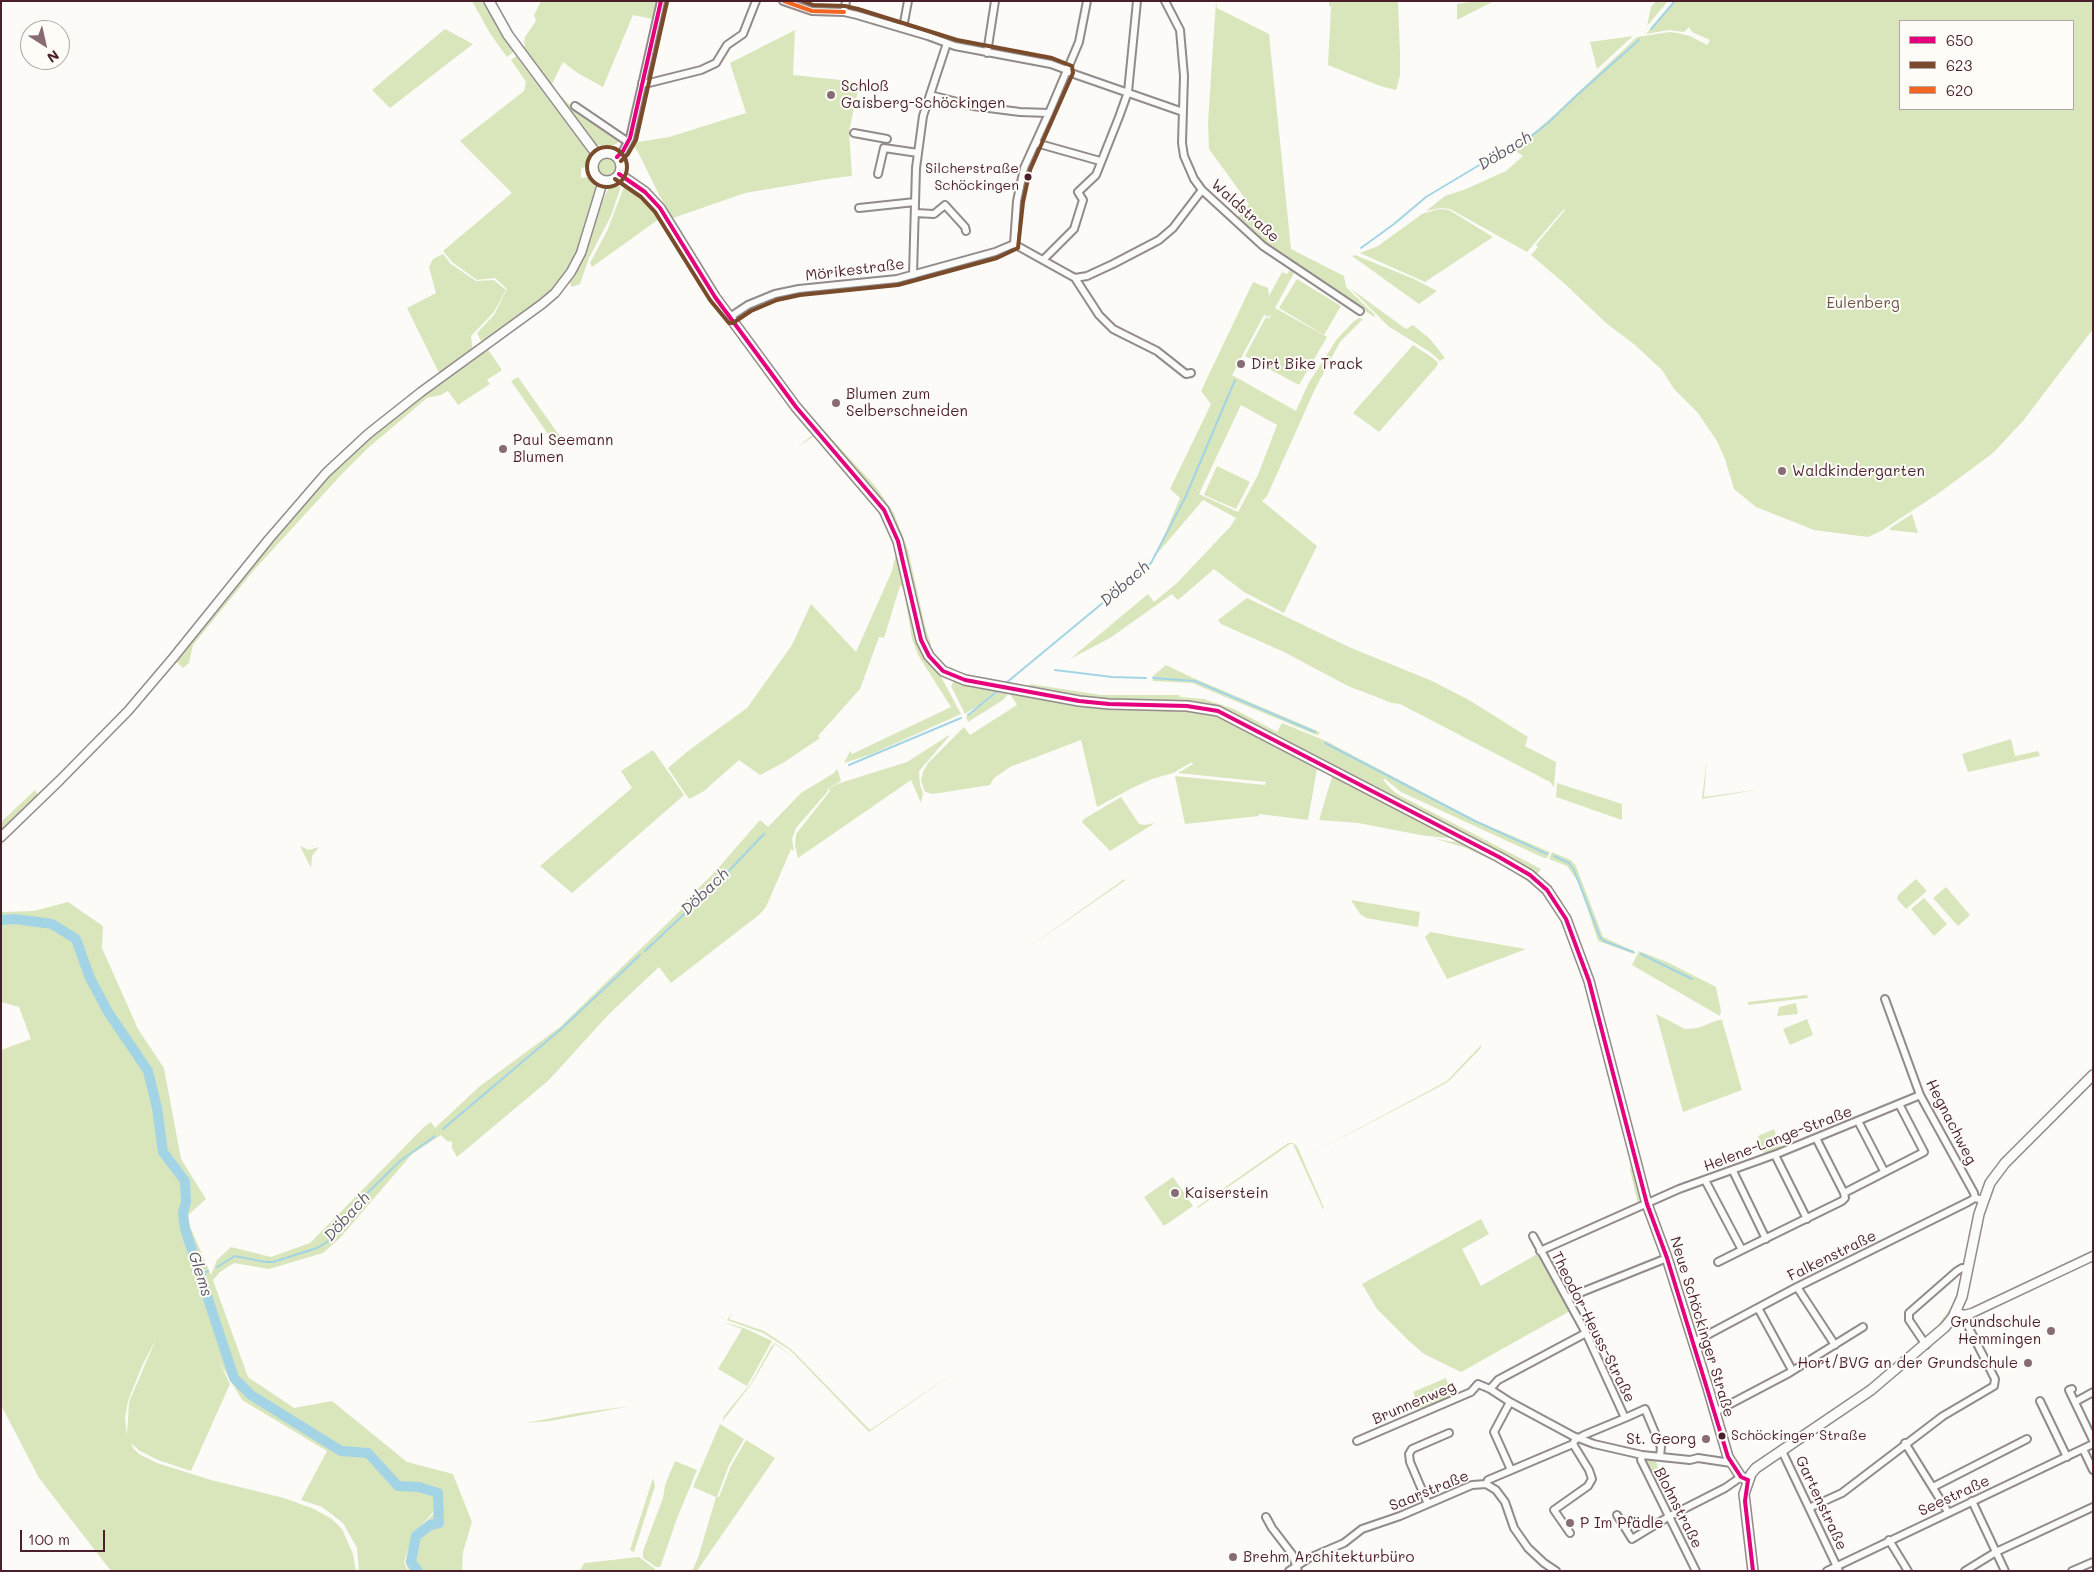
<!DOCTYPE html>
<html>
<head>
<meta charset="utf-8">
<style>
  body { margin:0 }
  #map { position:relative; width:2094px; height:1572px; overflow:hidden; background:#fcfbf8; font-family:Mali,sans-serif }
  canvas { display:block }
  .frame { position:absolute; inset:0; border:2px solid #4a1f2b; pointer-events:none }
  .legend { position:absolute; left:1899px; top:20px; width:175px; height:90px; box-sizing:border-box; background:#fdfcf7; border:1px solid #b5a4a5; margin:0; padding:6px 9px; list-style:none; font-size:15px; color:#4a1f2b }
  .legend li { display:flex; align-items:center; gap:10px; height:25px }
  .legend b { width:25px; border:1px solid #b5a4a5 }
  .north { position:absolute; left:20px; top:20px; width:50px; height:50px; box-sizing:border-box; background:#fdfcf7; border:1px solid #b5a4a5; border-radius:50%; rotate:145deg; font-size:14px; font-weight:700; line-height:20px; text-align:center; color:#4a1f2b }
  .north::after { content:''; display:block; margin:auto; width:18px; height:22px; background:#886c73; clip-path:polygon(50% 0,100% 100%,50% 72%,0 100%) }
  .scale { position:absolute; left:20px; top:1530px; width:85px; height:22px; box-sizing:border-box; border:2px solid #4a1f2b; border-top:0; padding-left:6px; font-size:15px; line-height:18px; white-space:nowrap; color:#4a1f2b; -webkit-text-stroke:4px #fdfcf7; paint-order:stroke }
</style>
</head>
<body>
<div id="map">
<canvas width="2094" height="1572"></canvas>
<div class="frame"></div>
<ul class="legend">
<li><b style="height:6px;background:#e5007d"></b>650</li>
<li><b style="height:6px;background:#7a4b2a"></b>623</li>
<li><b style="height:6px;background:#f26522"></b>620</li>
</ul>
<div class="north">N</div>
<div class="scale">100 m</div>
</div>
<script>
const context = document.querySelector('canvas').getContext('2d');
context.lineJoin = 'round';
function fill(path, color) { context.fillStyle = color; context.fill(path, 'evenodd'); }
const poly = rows => new Path2D(rows.map(r => 'M' + r).join(''));
function strokePath(path, color, width, dash) { context.strokeStyle = color; context.lineWidth = width; context.lineCap = dash ? 'butt' : 'round'; context.setLineDash(dash || []); context.stroke(path); }
function drawText(font, color, halo, rows, align = 'center') {
  context.font = font + ' Mali,sans-serif'; context.lineWidth = 4; context.setLineDash([]); context.textBaseline = 'middle'; context.strokeStyle = halo; context.fillStyle = color; for (const [text, x, y, turn = 0] of rows) {
    context.save(); context.translate(x, y); context.rotate((+turn || 0) * Math.PI / 180); context.textAlign = isNaN(turn) ? turn : align; if (halo) context.strokeText(text, 0, 0); context.fillText(text, 0, 0); context.restore();
  }
}
const green = poly([
  [472,1,491,1,518,49,507,57,491,35],
  [541,1,657,1,653,19,633,15,603,87,579,74,563,62,552,84,560,95,573,108,619,141,616,144,610,146,596,145,522,49,525,46,524,43,525,37,536,21,534,15],
  [1216,1,1217,8,1269,34,1291,249,1344,276,1346,287,1375,315,1374,317,1307,271,1263,246,1235,221,1249,204,1209,149,1208,122],
  [1329,1,1398,1,1400,53,1400,76,1396,90,1380,86,1328,65,1331,7,1329,6],
  [1476,1,1494,1,1457,20,1457,4],
  [1656,1,1668,1,1647,26,1651,7],
  [1675,1,2093,1,2093,329,2023,421,1993,453,1939,493,1881,531,1868,537,1814,530,1756,507,1734,489,1725,459,1717,441,1698,413,1674,389,1662,370,1635,345,1606,323,1565,284,1531,255,1538,247,1536,245,1565,210,1564,209,1527,252,1450,209,1440,208,1426,211,1445,196,1466,189,1506,171,1523,156,1514,150,1553,116,1637,37,1669,32,1677,33,1690,36,1707,45,1710,40,1692,32,1689,27,1684,32,1669,30,1646,34],
  [1900,21,2073,21,2073,109,1900,109],
  [445,29,473,44,390,108,372,90],
  [795,30,793,75,860,82,849,131,852,176,834,178,745,193,673,218,659,195,638,152,631,143,669,137,746,113,730,63],
  [1633,36,1597,69,1590,42],
  [516,56,590,155,589,164,581,169,581,178,590,177,596,188,589,219,578,252,553,289,529,310,482,343,477,333,494,315,507,289,495,278,477,280,452,262,443,251,512,193,460,141,524,91,526,82,511,60],
  '596 167a11 11 0 1 1 22 0a11 11 0 1 1-22 0Z',
  [621,186,611,216,589,258,580,284,572,287,569,282,585,253,602,202,609,187],
  [624,187,646,203,659,219,592,267,590,263,607,231],
  [1439,209,1449,210,1493,237,1425,282,1360,253,1378,246,1422,214],
  [443,254,451,264,476,281,494,280,506,290,494,312,471,336,473,353,485,345,502,370,487,380,490,384,458,405,448,391,441,395,427,398,368,448,341,475,254,570,193,645,189,663,183,668,177,662,103,743,1,845,1,837,99,741,317,483,441,377,407,308,436,293,429,267,433,259],
  [1355,255,1414,279,1437,291,1419,304,1352,256],
  [1290,270,1294,273,1275,308,1327,337,1299,385,1245,356,1266,317,1269,319,1272,313,1269,317,1264,315,1232,375,1296,411,1308,384,1337,339,1353,322,1359,318,1363,319,1340,342,1315,389,1267,496,1262,501,1317,546,1284,613,1244,592,1214,569,1178,600,1172,594,1110,638,1070,659,1148,594,1154,602,1177,583,1230,527,1236,518,1203,500,1156,555,1180,498,1170,489,1211,404,1201,391,1253,282,1268,288,1269,296,1282,272,1287,274],
  [1241,405,1277,425,1258,475,1238,512,1199,494],
  [1297,279,1341,306,1324,335,1279,308],
  [1350,288,1406,329,1413,325,1430,339,1445,358,1440,361,1430,352,1388,326],
  [1413,345,1433,358,1438,363,1437,366,1379,432,1353,413],
  [518,377,564,442,557,447,511,381],
  [821,427,876,487,894,513,908,550,925,626,931,645,924,648,893,527,818,430],
  [816,435,874,500,891,528,915,628,961,714,872,754,844,763,850,751,852,754,951,707,918,655,912,639,903,586,900,586,884,638,879,637,860,689,818,736,820,738,783,763,760,775,739,760,704,791,689,799,668,768,688,751,747,708,792,645,811,604,856,652,892,571,896,553,887,525,874,505,814,436,798,447,811,436],
  [1217,466,1250,482,1236,509,1204,495],
  [1912,514,1918,533,1890,530,1890,528],
  [1247,598,1349,647,1432,681,1469,700,1528,737,1525,746,1556,762,1554,787,1550,782,1400,704,1392,703,1348,686,1284,652,1221,624,1218,620],
  [1166,665,1191,677,1320,732,1318,735,1314,734,1192,683,1153,681,1153,676],
  [954,681,957,681,998,689,988,699,965,714,951,686],
  [1030,684,1101,695,1179,695,1180,697,1204,699,1234,709,1277,732,1282,723,1326,741,1475,820,1550,852,1547,858,1544,858,1401,792,1385,779,1383,780,1391,789,1399,795,1541,869,1536,876,1375,790,1361,779,1352,777,1226,712,1089,700,1028,688],
  [1001,690,1011,691,1003,700,968,722,966,717],
  [1013,692,1179,708,1217,714,1353,784,1345,786,1357,786,1460,839,1426,836,1358,823,1319,820,1332,777,1317,769,1308,820,1259,814,1259,816,1185,824,1175,776,1265,785,1266,782,1178,773,1193,764,1192,762,1173,773,1152,779,1132,788,1097,807,1081,740,1010,767,994,778,990,785,933,794,925,792,921,781,923,772,928,763,964,727,970,735,1017,705,1010,694],
  [951,734,919,771,920,785,923,793,921,803,911,780,798,858,795,846,796,834,830,791,828,789,837,784,907,762],
  [2011,739,2015,756,2038,751,2040,756,1968,772,1962,754],
  [653,750,684,795,572,893,540,866,632,788,621,771],
  [1707,757,1704,797,1761,789,1702,799],
  [836,770,838,770,841,781,827,789,828,791,796,828,792,839,794,851,791,849,766,907,760,914,671,983,659,967,609,1014,549,1080,457,1157,452,1148,452,1142,447,1141,441,1135,412,1154,340,1238,323,1253,269,1269,234,1263,220,1272,213,1280,248,1377,294,1408,332,1401,407,1462,453,1474,472,1522,463,1552,462,1571,409,1571,405,1562,413,1536,433,1514,432,1510,432,1513,413,1536,404,1562,408,1571,359,1571,357,1548,343,1523,322,1507,301,1500,327,1451,242,1400,219,1361,230,1384,191,1471,158,1460,140,1451,131,1443,133,1448,139,1454,157,1463,211,1480,284,1498,314,1509,332,1519,342,1529,353,1554,356,1571,111,1571,39,1478,1,1405,1,1050,31,1039,19,1007,1,1002,1,912,34,911,68,902,103,926,102,948,138,1029,164,1068,181,1159,206,1199,186,1217,211,1275,217,1260,231,1247,271,1257,310,1243,424,1127,431,1122,435,1128,480,1086,560,1027,686,905,683,903,713,874,760,820,768,827,801,793,834,773],
  [156,1339,129,1402,127,1436,125,1418,128,1401,142,1366],
  [1557,783,1622,804,1622,820,1556,797],
  [35,790,39,796,1,832,1,822],
  [1121,797,1139,824,1145,825,1155,823,1110,851,1082,822,1084,819],
  [1433,838,1453,842,1464,841,1529,877,1554,902,1577,953,1574,954,1559,917,1552,903,1535,886,1504,866,1466,848],
  [300,846,309,850,319,847,312,856,311,868],
  [1552,852,1571,860,1576,866,1603,937,1636,952,1634,954,1598,941,1579,883,1567,866,1549,859],
  [1539,876,1555,892,1565,907,1585,954,1598,996,1583,955,1538,877],
  [1127,879,1019,954,1123,880],
  [1916,879,1927,891,1906,909,1897,899,1898,895],
  [1946,887,1970,915,1958,926,1933,898],
  [1924,898,1947,924,1934,936,1911,909],
  [1351,900,1420,912,1418,927,1366,918,1360,914],
  [1430,932,1457,937,1526,949,1447,979,1425,937],
  [1639,951,1667,962,1716,987,1721,1011,1720,1016,1632,965],
  [1807,995,1808,998,1748,1005,1748,1002],
  [1796,1003,1798,1014,1777,1016,1779,1007],
  [1592,1010,1593,1011,1640,1193,1641,1201,1638,1204,1630,1170,1631,1158],
  [1656,1014,1685,1029,1698,1028,1718,1020,1722,1020,1742,1090,1683,1112],
  [1807,1019,1813,1035,1790,1045,1783,1029],
  [1481,1045,1481,1047,1479,1050,1448,1082,1309,1155,1447,1081],
  [1774,1129,1782,1150,1764,1155,1758,1136],
  [1288,1143,1293,1143,1297,1146,1324,1208,1323,1209,1293,1144,1290,1144,1198,1208,1197,1207],
  [1173,1177,1193,1206,1164,1226,1144,1197],
  [1481,1219,1489,1234,1462,1249,1481,1286,1539,1253,1561,1290,1562,1295,1570,1311,1461,1372,1424,1354,1409,1341,1377,1309,1362,1284],
  [1962,1273,1957,1297,1949,1314,1928,1339,1926,1337,1937,1326,1950,1309,1956,1296],
  [732,1313,729,1319,764,1331,791,1349,870,1430,967,1364,869,1432,790,1350,763,1333,727,1320],
  [724,1323,726,1323,744,1328,772,1341,747,1386,718,1369,742,1329,725,1323,722,1324],
  [775,1343,799,1362,775,1344,752,1383,722,1422,724,1416,751,1383,771,1347],
  [1446,1378,1453,1397,1423,1410,1420,1408,1413,1392],
  [631,1406,550,1421,526,1423,578,1413],
  [720,1424,744,1439,729,1465,717,1497,719,1497,731,1466,746,1440,775,1458,697,1571,692,1571,698,1558,716,1497,693,1487],
  [1649,1460,1656,1461,1659,1471,1654,1474,1651,1472,1646,1463],
  [675,1461,697,1470,676,1521,661,1565,660,1567,656,1567,643,1558,643,1551,663,1498,665,1485],
  [653,1478,655,1486,634,1552,630,1550],
  [639,1557,655,1569,655,1571,580,1571,584,1563]
]);
const stream = poly([
  [1651,29,1675,1],
  [1361,248,1394,224,1426,197,1481,164,1521,144,1549,122,1576,96,1639,40],
  [1055,670,1112,677,1146,678],
  [1153,678,1195,681,1315,732],
  [1006,683,1151,563,1185,498,1235,380],
  [968,715,999,690],
  [1325,743,1475,821,1547,854],
  [849,765,961,718],
  [1554,856,1569,863,1574,870,1600,937,1604,941,1633,952],
  [645,951,719,881,764,834],
  [1641,954,1692,979],
  [443,1129,560,1030,640,955],
  [217,1267,235,1256,265,1262,273,1262,317,1248,327,1242,347,1213,400,1161,435,1136],
  [200,1275,208,1271]
]);
const river = poly([
  [1,920,15,919,52,924,76,939,90,978,108,1012,148,1071,157,1108,163,1152,185,1181,186,1202,183,1213,185,1229,234,1378,251,1395,341,1451,368,1453,398,1486,419,1487,438,1493,439,1523,430,1525,416,1536,411,1562,418,1571]
]);
const minor = poly([
  [783,1,812,11,844,12,857,15,928,36,955,46,1051,64,1067,70],
  [1165,1,1180,30,1184,76,1182,143,1184,156,1194,179,1202,190,1263,246,1360,311],
  [844,12,846,1],
  [903,28,908,1],
  [987,53,995,1],
  [1071,73,1183,112],
  [642,83,649,83,701,70,716,63,727,45,743,34,756,1],
  [930,95,973,106,1020,112,1049,113],
  [575,106,628,142],
  [854,133,887,139],
  [1036,143,1100,161],
  [617,157,623,151,630,138,661,1],
  [878,174,884,148,918,153],
  [859,208,915,202],
  [915,213,934,214,945,205,965,227,966,231],
  [1014,244,1017,201,1024,168,1049,113,1079,42,1087,1],
  [1014,244,1075,278,1099,315,1113,329,1157,351,1186,374,1191,373],
  [1043,260,1074,229,1083,200,1078,192,1096,175,1119,117,1128,92,1137,1],
  [913,275,916,168,923,116,947,43],
  [1075,278,1087,276,1113,264,1159,240,1173,228,1202,190],
  [730,317,748,305,775,294,799,289,897,279,995,252,1014,244],
  [1885,999,1920,1095,1974,1193,1975,1198],
  [1858,1121,1884,1171],
  [1816,1138,1844,1193],
  [1775,1155,1807,1219],
  [1733,1171,1766,1239],
  [1705,1180,1742,1250,1842,1201,1845,1198,1844,1193,1924,1152,1899,1104],
  [1533,1236,1586,1333,1625,1418,1645,1409,1661,1447,1660,1457],
  [1540,1251,1679,1189,1779,1153,1918,1096],
  [1718,1262,1742,1250],
  [1797,1287,1835,1345],
  [1567,1298,1667,1258],
  [1758,1308,1792,1370],
  [1694,1342,1797,1287,1968,1202,1975,1198,1983,1200],
  [1926,1345,1909,1320,1909,1313,1957,1271,1962,1268,1968,1269],
  [1490,1389,1498,1380,1586,1333],
  [2072,1389,2069,1390,2093,1440],
  [2040,1401,2067,1457],
  [1510,1402,1494,1432,1511,1470],
  [2075,1402,2093,1392],
  [1715,1412,1789,1373,1863,1327],
  [1357,1441,1471,1392,1478,1384,1490,1389,1510,1402,1573,1436,1594,1444,1642,1455,1690,1460,1698,1458,1731,1463],
  [1905,1443,1948,1512],
  [2083,1449,2093,1470],
  [1782,1451,1839,1571],
  [1642,1455,1641,1460,1696,1571],
  [1486,1484,1496,1490,1505,1502,1514,1528,1528,1548,1544,1563,1556,1571],
  [1933,1487,2027,1439],
  [1972,1501,2005,1571],
  [1428,1504,1410,1462,1409,1454,1412,1449,1449,1433],
  [1809,1508,1842,1493,1943,1416,1994,1386,1995,1379,1969,1328,1966,1315],
  [1617,1515,1632,1539,1668,1517,1725,1488,1741,1477],
  [1266,1517,1272,1528,1292,1554,1298,1571],
  [1570,1533,1554,1510,1588,1486,1592,1479,1589,1470,1573,1444],
  [1889,1540,1908,1571],
  [1289,1571,1309,1558,1344,1543,1362,1529,1400,1516,1472,1485,1486,1484,1488,1480,1573,1444,1575,1440,1584,1435,1625,1418],
  [1827,1571,2093,1444],
  [1965,1571,1996,1552,2093,1507],
  [2072,1571,2093,1562]
]);
const tertiary = poly([
  [1,837,60,780,128,711,173,658,269,539,326,473,368,434,421,392,542,304,555,293,571,272,581,253,603,181],
  [1956,1312,1964,1315,1972,1313,2093,1256]
]);
const secondary = poly([
  [489,1,508,35,598,156],
  '593 167a14 14 0 1 1 28 0a14 14 0 1 1-28 0Z',
  [619,174,645,192,660,208,715,297,796,407,884,510,898,541,921,640,929,656,943,671,965,680,1079,701,1109,704,1187,706,1218,711,1499,857,1530,875,1547,890,1566,919,1589,981,1647,1204,1667,1258,1708,1388,1728,1457,1741,1477,1748,1480],
  [1753,1571,1744,1494,1751,1474,1756,1468,1871,1390,1945,1327,1953,1317,1962,1297,1979,1214,1990,1183,2005,1163,2093,1075]
]);
const bus1 = poly([
  [617,157,623,151,630,138,661,1],
  [619,174,645,192,660,208,715,297,796,407,884,510,898,541,921,640,929,656,943,671,965,680,1079,701,1109,704,1187,706,1218,711,1499,857,1530,875,1547,890,1566,919,1589,981,1647,1204,1667,1258,1728,1457,1741,1477,1748,1480],
  [1748,1480,1745,1501,1753,1571]
]);
const bus2 = poly([
  '587 167a20 20 0 1 1 40 0a20 20 0 1 1-40 0Z',
  [621,161,628,154,636,140,667,2],
  [615,179,641,197,655,212,710,300,729,323,733,323,751,311,777,300,800,295,898,285,997,258,1018,248,1023,202,1030,170,1073,73,1072,66,1052,58,957,40,858,9,845,6,813,5,803,1]
]);
const bus3 = poly([
  [784,1,812,11,844,12]
]);
const markers = [
  [831,95,5,"#886c73"],
  [1028,177,4.5,"#4a1f2b"],
  [1241,364,5,"#886c73"],
  [836,403,5,"#886c73"],
  [503,449,5,"#886c73"],
  [1782,471,5,"#886c73"],
  [1175,1193,5,"#886c73"],
  [2051,1331,5,"#886c73"],
  [2028,1363,5,"#886c73"],
  [1722,1436,4.5,"#4a1f2b"],
  [1706,1439,5,"#886c73"],
  [1570,1523,5,"#886c73"],
  [1233,1557,5,"#886c73"]
];
const busNames = [
  ["Silcherstraße",1019,169],
  ["Schöckingen",1019,186],
  ["Schöckinger Straße",1731,1436,"left"]
];
const poiNames = [
  ["Schloß",841,86],
  ["Gaisberg-Schöckingen",841,103],
  ["Dirt Bike Track",1251,364],
  ["Blumen zum",846,394],
  ["Selberschneiden",846,411],
  ["Paul Seemann",513,440],
  ["Blumen",513,457],
  ["Waldkindergarten",1792,471],
  ["Kaiserstein",1185,1193],
  ["Grundschule",2041,1322,"right"],
  ["Hemmingen",2041,1339,"right"],
  ["Hort/BVG an der Grundschule",2018,1363,"right"],
  ["St. Georg",1696,1439,"right"],
  ["P Im Pfädle",1580,1523],
  ["Brehm Architekturbüro",1243,1557]
];
const streetNames = [
  ["Waldstraße",1245,211,42],
  ["Mörikestraße",855,270,-7],
  ["Hegnachweg",1951,1122,63],
  ["Helene-Lange-Straße",1778,1139,-21],
  ["Falkenstraße",1832,1256,-26],
  ["Theodor-Heuss-Straße",1593,1327,63],
  ["Neue Schöckinger Straße",1702,1327,73],
  ["Brunnenweg",1414,1403,-23],
  ["Saarstraße",1429,1491,-22],
  ["Seestraße",1954,1496,-25],
  ["Gartenstraße",1821,1503,65],
  ["Blohnstraße",1678,1508,63]
];
const parkNames = [
  ["Eulenberg",1863,303]
];
const waterNames = [
  ["Döbach",1505,151,-31],
  ["Döbach",1125,584,-41],
  ["Döbach",705,892,-44],
  ["Döbach",347,1217,-48],
  ["Glems",200,1274,72]
];
fill(green, '#d9e6bc');
strokePath(stream, '#a3d4e6', 2);
strokePath(river, '#a3d4e6', 10);
strokePath(minor, '#928a8b', 10);
strokePath(tertiary, '#928a8b', 11);
strokePath(secondary, '#928a8b', 12);
strokePath(minor, '#fbfbf9', 6);
strokePath(tertiary, '#fbfbf9', 8);
strokePath(secondary, '#fbfbf9', 9);
strokePath(bus1, '#e5007d', 4);
strokePath(bus2, '#7a4b2a', 4);
strokePath(bus3, '#f26522', 4);
for (const [x, y, r, color] of markers) { const dot = new Path2D(); dot.arc(x, y, r, 0, 2 * Math.PI); context.fillStyle = color; context.fill(dot); strokePath(dot, '#fdfcf7', 2); }
drawText('14px', '#4a1f2b', '#fdfcf7', busNames, 'right');
drawText('15px', '#4a1f2b', '#fdfcf7', poiNames, 'left');
drawText('15px', '#4a1f2b', '#fdfcf7', streetNames);
drawText('15px', '#6c5548', '#fdfcf7', parkNames);
drawText('italic 16px', '#5c586a', '#fdfcf7', waterNames);
</script>
</body>
</html>
